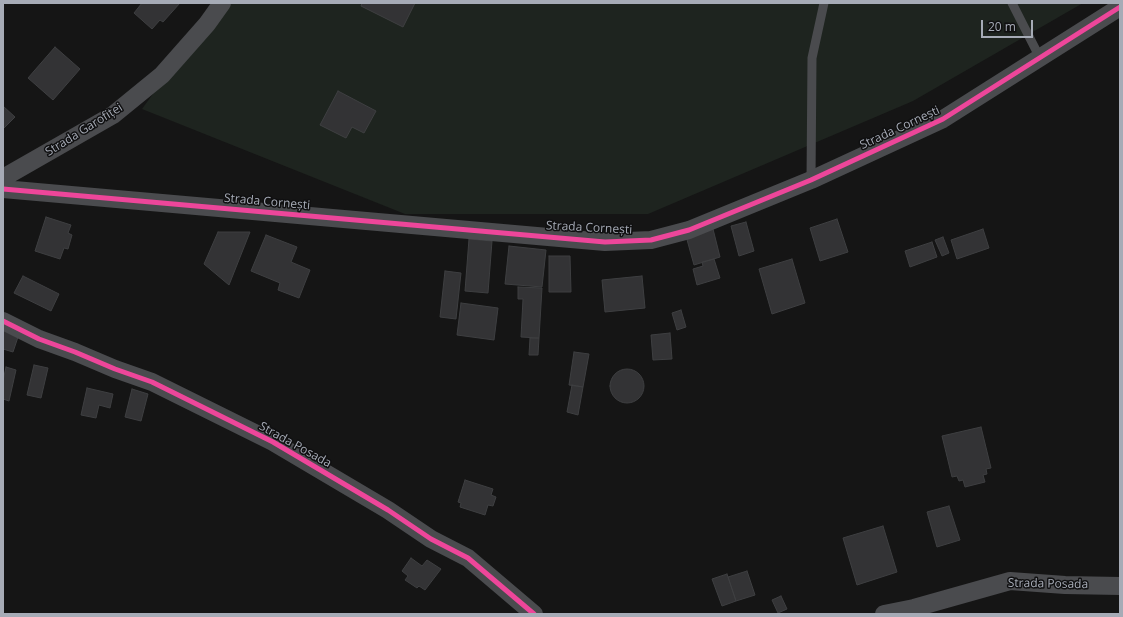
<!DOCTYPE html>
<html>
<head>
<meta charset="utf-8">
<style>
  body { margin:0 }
  #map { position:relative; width:1123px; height:617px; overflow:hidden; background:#151515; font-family:"Open Sans",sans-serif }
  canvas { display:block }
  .frame { position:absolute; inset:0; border:4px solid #a6abb6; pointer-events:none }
  .scale { position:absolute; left:981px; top:20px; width:52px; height:18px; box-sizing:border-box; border:2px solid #a6abb6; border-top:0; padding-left:5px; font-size:12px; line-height:14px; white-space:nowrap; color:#a6abb6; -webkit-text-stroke:3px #101011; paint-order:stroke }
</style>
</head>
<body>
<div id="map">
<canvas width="1123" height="617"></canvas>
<div class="frame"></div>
<div class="scale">20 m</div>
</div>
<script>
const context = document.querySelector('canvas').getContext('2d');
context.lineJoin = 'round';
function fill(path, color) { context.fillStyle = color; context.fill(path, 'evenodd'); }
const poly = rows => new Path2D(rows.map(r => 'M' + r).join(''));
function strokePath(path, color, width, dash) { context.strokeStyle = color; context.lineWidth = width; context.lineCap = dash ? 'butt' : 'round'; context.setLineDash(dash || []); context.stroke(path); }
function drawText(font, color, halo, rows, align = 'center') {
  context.font = font + ' "Open Sans",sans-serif'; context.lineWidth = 3; context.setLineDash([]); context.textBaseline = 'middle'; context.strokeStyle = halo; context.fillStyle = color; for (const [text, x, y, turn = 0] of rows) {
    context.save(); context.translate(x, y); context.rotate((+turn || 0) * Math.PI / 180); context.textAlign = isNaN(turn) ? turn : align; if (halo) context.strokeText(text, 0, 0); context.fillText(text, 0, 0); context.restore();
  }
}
const green = poly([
  [219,3,1083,3,913,101,648,214,405,214,142,109]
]);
const building = poly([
  [142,3,180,3,163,22,160,20,152,29,134,13,142,3],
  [362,3,415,3,403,27,361,6,362,3],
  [55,47,80,69,53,100,28,78,55,47],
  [338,91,376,111,364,133,352,127,346,138,320,125,338,91],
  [3,106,15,117,3,129,3,106],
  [46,217,71,225,68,233,72,235,68,249,64,248,60,259,35,251,46,217],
  [837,219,848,252,820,261,810,228,837,219],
  [746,222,754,251,739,256,731,226,746,222],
  [713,229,720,257,694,265,686,236,713,229],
  [983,229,989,248,957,259,951,240,983,229],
  [218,232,250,232,229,285,204,264,218,232],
  [266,235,297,247,291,262,310,270,299,298,278,290,280,283,251,271,266,235],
  [943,237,949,253,942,256,935,240,943,237],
  [469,239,492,241,488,293,465,291,469,239],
  [932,242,937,257,910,267,905,251,932,242],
  [509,246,546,250,542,287,505,284,509,246],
  [549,256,570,256,571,292,549,292,549,256],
  [714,259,720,278,697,285,693,269,703,266,702,262,714,259],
  [792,259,805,303,772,314,759,269,792,259],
  [445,271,461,273,456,319,440,317,445,271],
  [23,276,59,294,51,311,14,293,23,276],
  [642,276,645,308,605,312,602,280,642,276],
  [518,287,542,288,539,338,521,337,523,299,518,299,518,287],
  [461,303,498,308,494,340,457,335,461,303],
  [681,310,686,327,677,330,672,313,681,310],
  [3,329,19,334,13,352,3,349,3,329],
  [670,333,672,359,653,360,651,335,670,333],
  [530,338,539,338,538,355,529,355,530,338],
  [574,352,589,354,583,387,569,385,574,352],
  [34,365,48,368,41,398,27,395,34,365],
  [6,367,16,370,9,401,3,399,3,381,6,367],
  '610 386a17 17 0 1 1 34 0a17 17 0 1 1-34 0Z',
  [572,385,583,387,578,415,567,412,572,385],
  [87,388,113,394,110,408,99,405,96,418,81,415,87,388],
  [132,389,148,394,141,421,125,417,132,389],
  [981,427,991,468,986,469,987,474,983,475,985,482,965,487,963,480,959,481,957,476,952,477,942,436,981,427],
  [465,480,493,489,491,495,496,497,493,506,488,505,485,515,460,507,461,503,458,502,465,480],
  [949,506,960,540,937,547,927,512,949,506],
  [883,526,897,572,857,585,843,538,883,526],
  [411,558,422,566,427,560,441,569,425,590,419,586,417,588,405,580,408,576,402,571,411,558],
  [747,571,755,595,736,601,728,577,747,571],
  [727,574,736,601,722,606,712,579,727,574],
  [781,596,787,609,778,613,772,600,781,596]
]);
const lane = poly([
  [1012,3,1040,58],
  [811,180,812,58,824,3]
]);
const street = poly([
  [3,178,113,115,162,75,207,24,222,3],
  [3,189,605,242,651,240,689,230,811,180,943,119,1120,7],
  [3,321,39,339,75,352,115,369,152,382,273,442,388,510,431,539,468,558,534,614],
  [884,614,914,608,1010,581,1065,585,1120,586]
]);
const cycleway = poly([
  [3,189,605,242,651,240,689,230,811,180,943,119,1120,7],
  [3,321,39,339,75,352,115,369,152,382,273,442,388,510,431,539,468,558,534,614]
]);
const streetNames = [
  ["Strada Cornești",900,128,-25],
  ["Strada Garofiței",84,130,-32],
  ["Strada Cornești",267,202,5],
  ["Strada Cornești",589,228,3],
  ["Strada Posada",295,445,29],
  ["Strada Posada",1048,584,1]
];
fill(green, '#1e241f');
fill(building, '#333335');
strokePath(building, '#3e3f41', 1);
strokePath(lane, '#4a4b4e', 9);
strokePath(street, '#4a4b4e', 18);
strokePath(cycleway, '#ed469a', 5);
drawText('12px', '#a6abb6', '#101011', streetNames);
</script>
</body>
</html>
